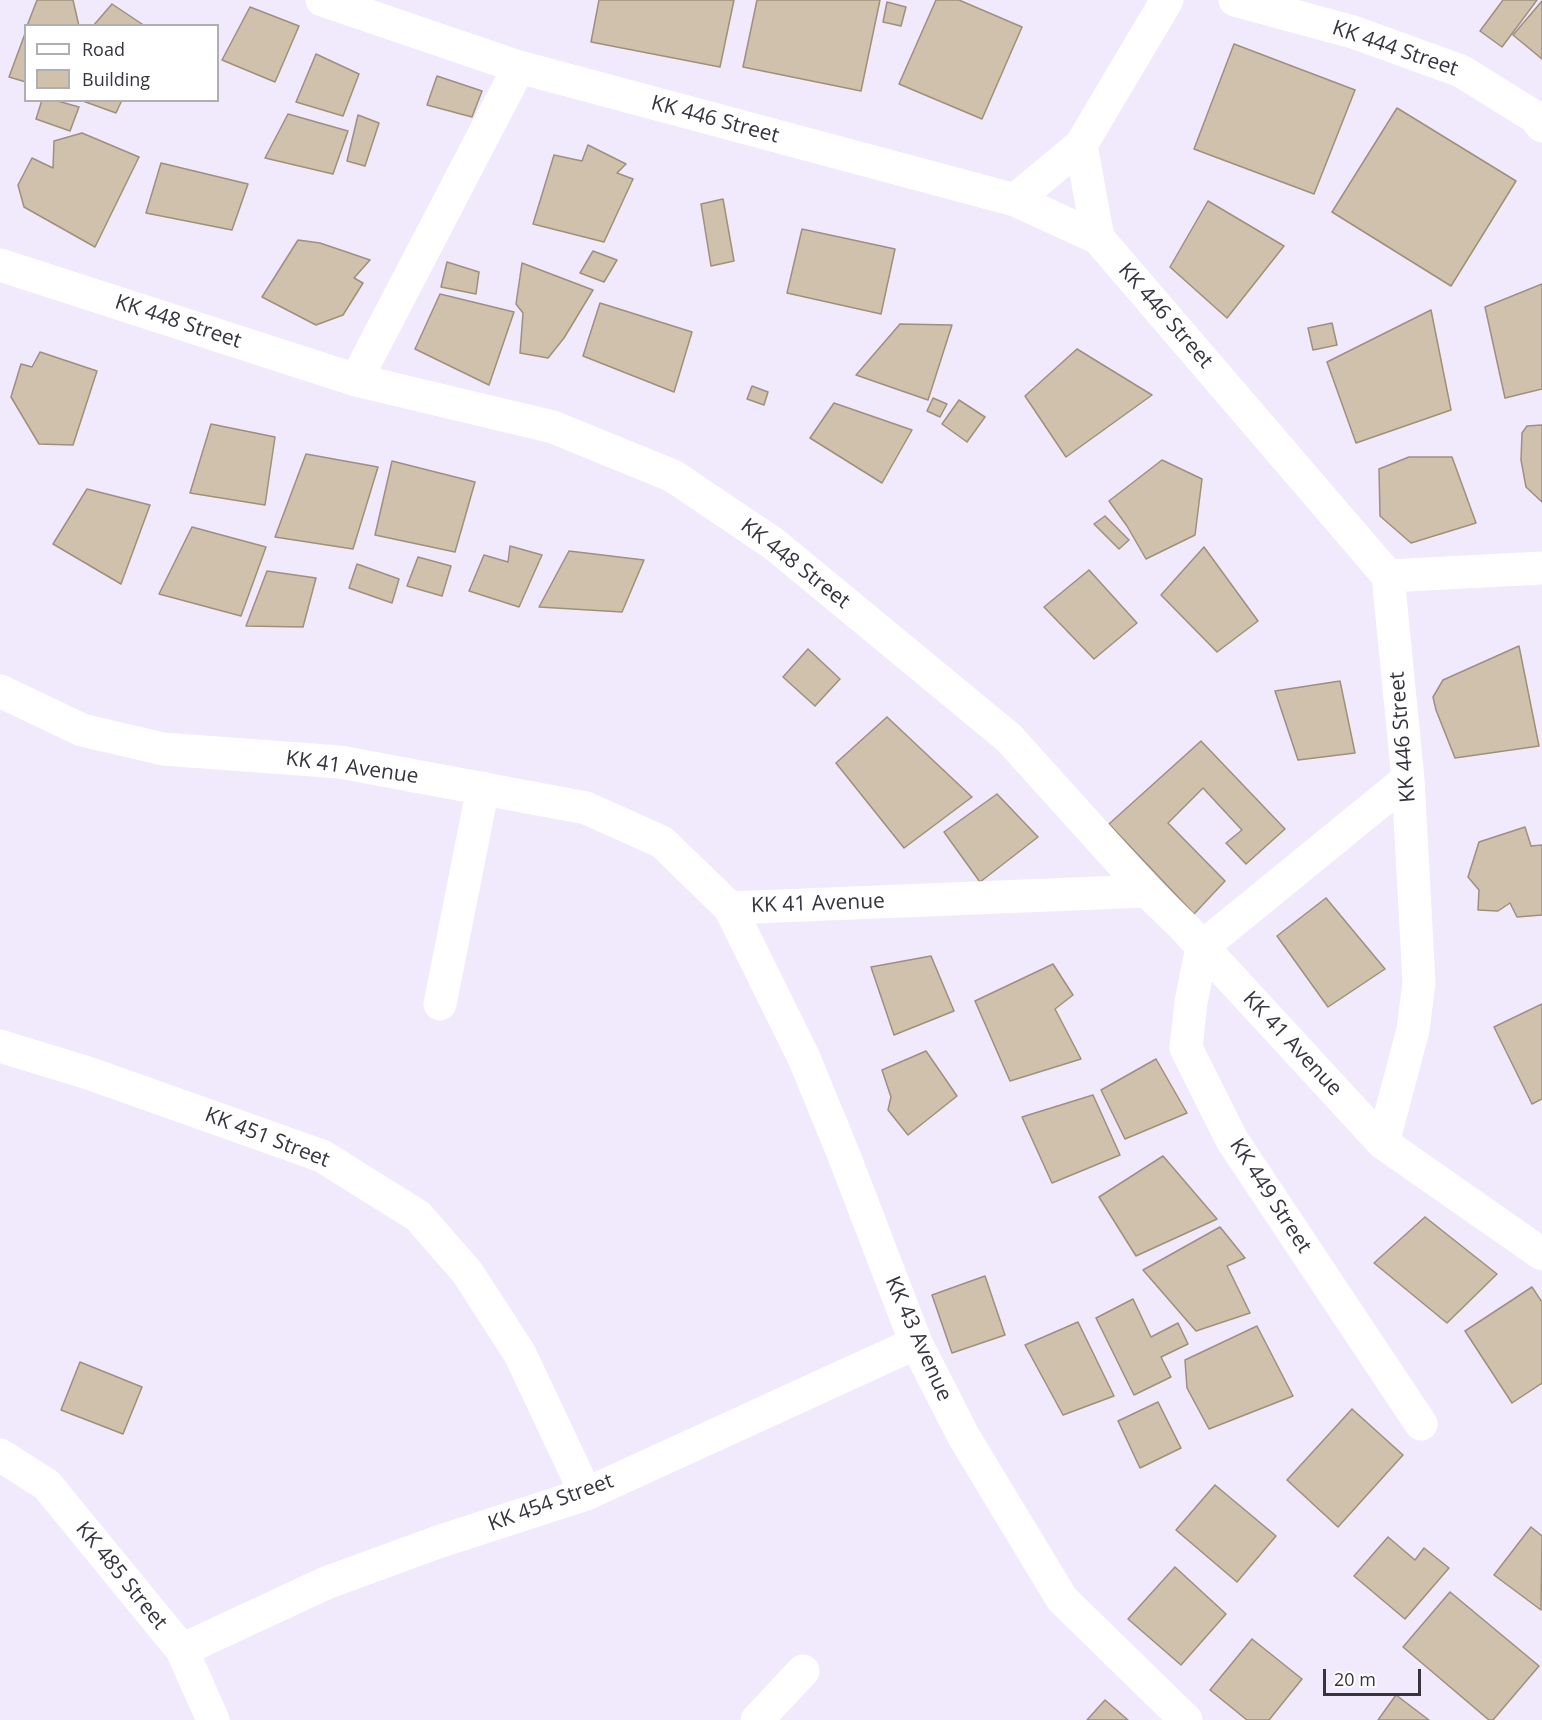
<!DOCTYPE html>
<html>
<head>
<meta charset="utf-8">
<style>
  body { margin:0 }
  #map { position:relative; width:1542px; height:1720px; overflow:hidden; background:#f1e9fc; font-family:"Open Sans",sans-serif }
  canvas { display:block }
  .legend { position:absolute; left:24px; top:24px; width:195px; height:78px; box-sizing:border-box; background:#fff; border:2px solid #afaeb1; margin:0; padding:8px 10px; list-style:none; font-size:18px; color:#38343d }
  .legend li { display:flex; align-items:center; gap:12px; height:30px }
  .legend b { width:30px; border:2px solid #afaeb1 }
  .scale { position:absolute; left:1323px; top:1669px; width:98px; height:27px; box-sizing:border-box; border:3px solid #38343d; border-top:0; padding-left:8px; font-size:18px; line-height:21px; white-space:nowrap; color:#38343d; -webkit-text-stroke:4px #fff; paint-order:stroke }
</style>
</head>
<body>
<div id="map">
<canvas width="1542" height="1720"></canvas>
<ul class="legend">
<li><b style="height:8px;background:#fff"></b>Road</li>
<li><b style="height:16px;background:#d0c1ad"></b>Building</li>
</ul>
<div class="scale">20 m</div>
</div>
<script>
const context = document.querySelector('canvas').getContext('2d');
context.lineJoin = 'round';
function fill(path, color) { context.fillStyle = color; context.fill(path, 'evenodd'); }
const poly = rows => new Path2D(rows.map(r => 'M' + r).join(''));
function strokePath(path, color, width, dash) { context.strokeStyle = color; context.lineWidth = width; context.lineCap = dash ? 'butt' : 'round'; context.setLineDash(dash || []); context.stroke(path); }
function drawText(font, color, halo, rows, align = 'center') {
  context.font = font + ' "Open Sans",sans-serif'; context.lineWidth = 5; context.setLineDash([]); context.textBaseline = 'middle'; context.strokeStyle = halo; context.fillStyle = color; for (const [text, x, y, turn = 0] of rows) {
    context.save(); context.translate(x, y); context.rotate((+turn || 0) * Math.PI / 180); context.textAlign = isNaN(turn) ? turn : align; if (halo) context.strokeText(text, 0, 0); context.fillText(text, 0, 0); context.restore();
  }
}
const building = poly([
  [37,0,73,0,79,26,27,26,37,0],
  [599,0,734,0,720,67,591,42,599,0],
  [757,0,880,0,861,91,743,67,757,0],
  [936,0,959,0,1022,27,982,119,899,84,936,0],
  [1503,0,1537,0,1502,47,1480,31,1503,0],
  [1542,1,1542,59,1513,35,1542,1],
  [887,2,906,7,901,26,883,22,887,2],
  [112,4,145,26,93,26,112,4],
  [250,7,299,26,275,82,222,60,250,7],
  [26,31,26,82,9,77,26,31],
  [1234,44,1355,90,1314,194,1194,149,1234,44],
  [316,54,359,74,343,116,296,102,316,54],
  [437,76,482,91,472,117,427,105,437,76],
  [42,100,54,100,79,107,70,131,36,119,42,100],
  [80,100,122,100,116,113,80,100],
  [1397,108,1516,181,1451,286,1332,212,1397,108],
  [288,114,348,131,333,174,265,158,288,114],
  [358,115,379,123,365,166,347,161,358,115],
  [82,133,139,157,95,247,24,207,18,185,32,158,53,168,54,141,82,133],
  [588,145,626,164,617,173,633,179,604,242,533,224,554,155,582,161,588,145],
  [161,163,248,184,232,230,146,213,161,163],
  [723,199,734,261,711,266,701,204,723,199],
  [1208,201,1284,246,1227,318,1170,267,1208,201],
  [802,229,895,249,881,314,787,293,802,229],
  [298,240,320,243,370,260,354,278,363,283,343,315,316,325,262,297,298,240],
  [593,251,617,260,604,282,580,273,593,251],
  [447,262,479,272,476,294,441,287,447,262],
  [522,263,593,290,564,338,548,358,520,353,523,313,516,304,522,263],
  [1542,284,1542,389,1505,398,1485,307,1542,284],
  [440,294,514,312,489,385,415,349,440,294],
  [600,303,692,332,674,392,583,356,600,303],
  [1431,310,1451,410,1356,443,1327,362,1431,310],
  [1332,323,1337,345,1313,350,1308,328,1332,323],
  [900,324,952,325,928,400,856,375,900,324],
  [1077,349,1152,395,1066,457,1025,396,1077,349],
  [40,352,97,371,73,445,39,444,11,397,21,364,32,367,40,352],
  [752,386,768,392,764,405,747,399,752,386],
  [933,398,947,404,940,417,927,411,933,398],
  [959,400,985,417,967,442,942,424,959,400],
  [834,403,912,430,882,483,810,438,834,403],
  [211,424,275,437,265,505,190,493,211,424],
  [1542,425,1542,502,1526,487,1521,460,1522,433,1527,426,1542,425],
  [306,454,378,467,353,549,275,537,306,454],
  [1409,457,1452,457,1476,523,1411,543,1380,516,1379,469,1409,457],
  [1162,460,1202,479,1195,535,1146,559,1127,526,1109,501,1162,460],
  [392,461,475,482,455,552,375,535,392,461],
  [87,489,150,505,121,584,53,544,87,489],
  [1105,516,1129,540,1119,549,1094,524,1105,516],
  [192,527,266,547,241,616,159,594,192,527],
  [510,546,542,555,519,607,469,591,484,555,508,562,510,546],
  [1204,547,1258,621,1217,652,1161,595,1204,547],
  [569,551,644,560,622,612,539,607,569,551],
  [418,557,451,566,442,596,407,586,418,557],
  [357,564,399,579,392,603,349,588,357,564],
  [1089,570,1137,623,1094,659,1044,607,1089,570],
  [267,571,316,578,303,627,246,626,267,571],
  [1519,646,1539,746,1455,758,1436,710,1433,697,1443,680,1519,646],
  [808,649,840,679,815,706,783,677,808,649],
  [1340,681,1355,753,1298,760,1275,691,1340,681],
  [887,717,972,797,904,848,836,763,887,717],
  [1201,741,1285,829,1246,864,1226,843,1242,830,1203,788,1168,823,1225,881,1194,914,1109,824,1201,741],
  [997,794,1038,837,980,882,944,832,997,794],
  [1525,827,1531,846,1542,845,1542,915,1517,917,1510,903,1498,911,1478,910,1479,890,1468,877,1479,842,1525,827],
  [1326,898,1385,969,1328,1007,1277,936,1326,898],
  [931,956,954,1011,894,1035,871,967,931,956],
  [1053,964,1073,995,1055,1009,1081,1059,1010,1081,975,1001,1053,964],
  [1542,1004,1542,1099,1532,1104,1494,1027,1542,1004],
  [926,1051,957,1096,908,1135,888,1110,891,1097,882,1070,926,1051],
  [1156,1059,1187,1113,1125,1139,1101,1090,1156,1059],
  [1093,1095,1120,1155,1052,1183,1022,1117,1093,1095],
  [1163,1156,1217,1219,1136,1256,1099,1197,1163,1156],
  [1425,1217,1497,1274,1447,1323,1374,1263,1425,1217],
  [1220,1227,1245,1258,1227,1266,1250,1313,1196,1331,1143,1270,1220,1227],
  [985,1276,1005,1335,952,1353,932,1295,985,1276],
  [1532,1287,1542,1302,1542,1383,1512,1403,1465,1331,1532,1287],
  [1133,1299,1151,1337,1178,1323,1188,1344,1161,1357,1171,1377,1134,1395,1096,1318,1133,1299],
  [1078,1322,1114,1396,1063,1415,1025,1345,1078,1322],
  [1257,1326,1293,1396,1209,1429,1187,1388,1185,1360,1257,1326],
  [80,1362,142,1387,123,1434,61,1410,80,1362],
  [1158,1402,1181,1448,1140,1468,1118,1421,1158,1402],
  [1352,1409,1403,1455,1338,1527,1287,1480,1352,1409],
  [1215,1485,1276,1536,1237,1582,1176,1530,1215,1485],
  [1531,1527,1542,1536,1541,1610,1494,1575,1531,1527],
  [1388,1537,1415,1560,1424,1548,1449,1568,1405,1619,1354,1576,1388,1537],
  [1175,1567,1226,1614,1181,1665,1128,1619,1175,1567],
  [1450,1592,1539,1666,1493,1720,1489,1720,1403,1647,1450,1592],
  [1252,1639,1302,1679,1269,1720,1247,1720,1210,1690,1252,1639],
  [1396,1695,1429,1720,1378,1720,1396,1695],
  [1105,1700,1128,1720,1087,1720,1105,1700]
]);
const minor = poly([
  [322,0,519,67,1015,200,1098,238,1388,576,1408,779,1419,983,1413,1030,1383,1143],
  [1235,0,1353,32,1461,71,1535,117,1542,126],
  [1081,145,1098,238],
  [1015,200,1081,145,1167,0],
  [0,265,356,380,553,427,673,476,774,544,1009,738,1147,891],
  [356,380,519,67],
  [1388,576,1542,568],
  [0,691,82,730,163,749,340,762,586,808,662,842,730,908,1147,891,1184,927,1383,1143,1542,1254],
  [1408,779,1202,947,1191,1002,1186,1048,1232,1140,1421,1424],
  [730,908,804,1058,843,1153,916,1343,964,1437,1062,1599,1186,1720],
  [440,1004,483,788],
  [0,1046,91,1074,322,1156,418,1216,467,1272,520,1354,586,1494],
  [0,1455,47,1485,182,1650,213,1720],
  [182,1650,326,1583,438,1542,586,1494,916,1343],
  [757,1720,803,1671]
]);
const streetNames = [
  ["KK 444 Street",1395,49,19],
  ["KK 446 Street",715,120,15],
  ["KK 446 Street",1165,316,49],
  ["KK 448 Street",178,322,18],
  ["KK 448 Street",795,564,38],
  ["KK 446 Street",1403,737,-95],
  ["KK 41 Avenue",352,768,8],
  ["KK 41 Avenue",818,904,-2],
  ["KK 41 Avenue",1292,1044,47],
  ["KK 451 Street",267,1138,21],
  ["KK 449 Street",1270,1196,57],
  ["KK 43 Avenue",918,1339,66],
  ["KK 454 Street",551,1503,-20],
  ["KK 485 Street",121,1576,51]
];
fill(building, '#d0c1ad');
strokePath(building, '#9e907d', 1.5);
strokePath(minor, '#fff', 33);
drawText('21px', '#38343d', '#fff', streetNames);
</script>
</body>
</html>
